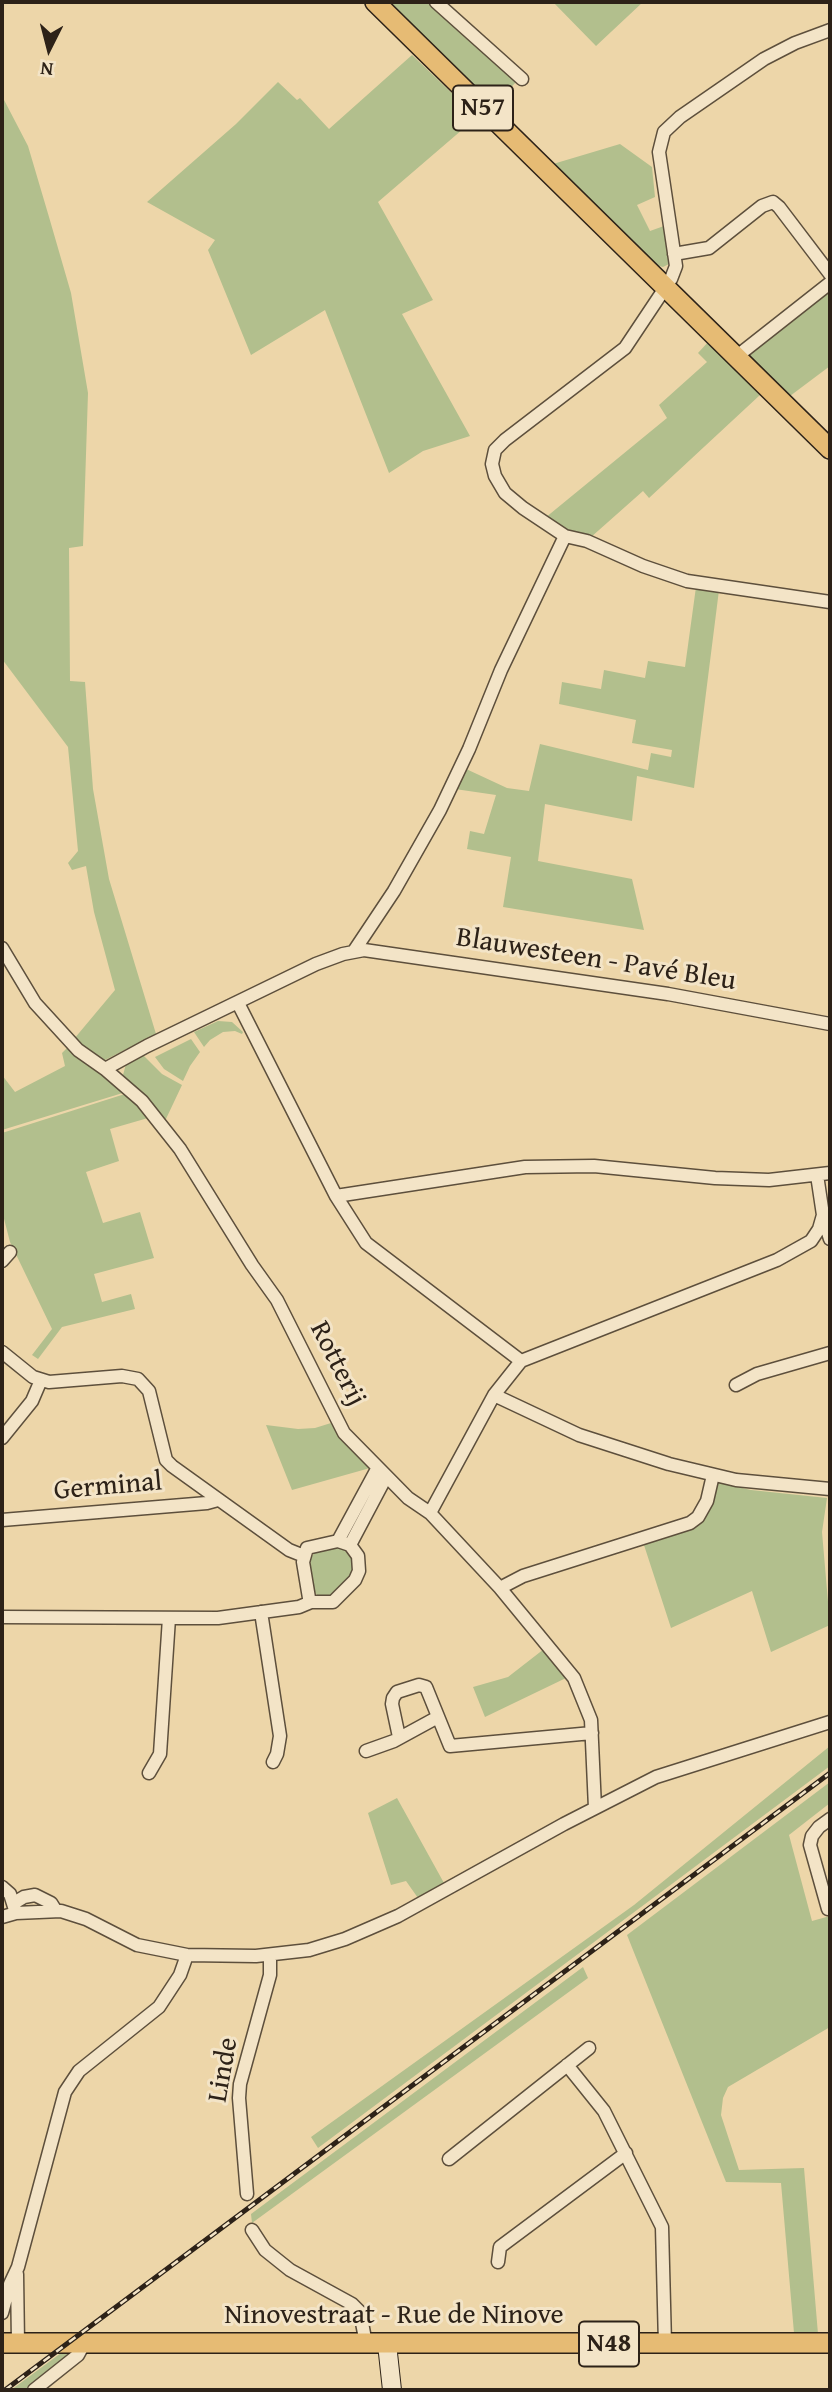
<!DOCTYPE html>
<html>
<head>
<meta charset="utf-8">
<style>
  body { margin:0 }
  #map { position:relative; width:832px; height:2392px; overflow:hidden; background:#edd6a9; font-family:"Gentium Book Plus",serif }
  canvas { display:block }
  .frame { position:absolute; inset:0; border:4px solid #2d2218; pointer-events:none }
  .north { position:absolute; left:14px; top:14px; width:70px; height:70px; -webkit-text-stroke:5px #f3e4c7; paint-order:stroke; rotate:186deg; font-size:19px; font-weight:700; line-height:28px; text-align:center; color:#2d2218 }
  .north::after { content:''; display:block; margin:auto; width:24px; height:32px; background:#2d2218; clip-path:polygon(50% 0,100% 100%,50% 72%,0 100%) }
</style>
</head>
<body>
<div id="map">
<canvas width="832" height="2392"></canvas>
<div class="frame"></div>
<div class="north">N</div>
</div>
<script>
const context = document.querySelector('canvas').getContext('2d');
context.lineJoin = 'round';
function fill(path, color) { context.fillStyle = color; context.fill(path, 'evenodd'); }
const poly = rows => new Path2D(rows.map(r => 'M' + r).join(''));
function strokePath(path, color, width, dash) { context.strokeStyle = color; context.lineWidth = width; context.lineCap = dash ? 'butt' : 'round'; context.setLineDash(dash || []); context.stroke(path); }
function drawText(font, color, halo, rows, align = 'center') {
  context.font = font + ' "Gentium Book Plus",serif'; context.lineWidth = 6; context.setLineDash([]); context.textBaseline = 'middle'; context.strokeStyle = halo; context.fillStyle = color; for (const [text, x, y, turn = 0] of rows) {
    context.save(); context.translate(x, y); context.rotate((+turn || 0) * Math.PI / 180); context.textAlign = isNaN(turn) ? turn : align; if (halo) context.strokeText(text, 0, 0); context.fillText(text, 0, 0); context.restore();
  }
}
const green = poly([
  [386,2,429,2,517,81,493,106],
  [553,2,643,2,596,46],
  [412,55,477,117,378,202,433,300,402,314,470,436,423,451,389,473,325,310,251,355,208,250,215,240,147,202,236,124,278,82,297,100,300,98,329,129],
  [2,96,28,146,49,217,71,293,88,393,83,546,69,548,70,681,85,682,93,789,109,879,156,1034,105,1060,93,1058,74,1039,115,990,94,912,86,866,72,870,68,863,78,851,68,747,2,659],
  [620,144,652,167,655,197,637,205,650,231,664,226,669,264,663,267,656,265,553,164],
  [830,289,830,366,790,396,747,355],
  [709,341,760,395,649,498,643,491,590,538,565,530,545,518,667,418,659,405,707,362,698,353],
  [696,587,719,590,694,788,637,776,632,821,545,804,538,861,632,879,644,930,503,907,511,857,467,849,470,831,484,834,496,795,455,789,464,768,507,788,529,791,540,744,648,770,651,753,671,757,672,750,632,743,636,720,559,704,562,682,601,689,604,670,645,678,648,661,685,667],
  [218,1021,232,1022,243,1032,242,1034,235,1031,223,1032,210,1040,204,1047,194,1032],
  [191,1039,200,1052,190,1066,183,1081,164,1069,155,1057],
  [69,1046,126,1092,2,1130,2,1075,15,1092,65,1066,62,1053],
  [143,1055,162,1074,182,1085,165,1121,127,1083,123,1075,126,1064],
  [128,1093,148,1118,110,1129,119,1161,86,1172,103,1223,140,1212,154,1258,94,1274,102,1302,131,1294,135,1309,62,1327,38,1359,32,1355,52,1329,10,1242,2,1211,2,1133],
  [331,1423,352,1451,367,1462,370,1468,292,1490,266,1425,298,1429,315,1428],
  [716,1482,751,1490,827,1498,822,1532,830,1625,771,1652,752,1591,671,1628,643,1542,696,1525],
  [340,1546,352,1553,353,1573,346,1583,329,1597,318,1596,313,1590,310,1559,316,1551],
  [544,1649,566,1678,485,1717,473,1687,508,1677],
  [830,1746,830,1766,318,2148,311,2137,634,1905],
  [830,1782,830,1803,789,1835,812,1921,830,1916,830,2027,728,2087,723,2098,721,2115,739,2170,804,2168,818,2334,794,2333,781,2183,726,2182,627,1935],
  [397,1798,444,1883,418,1898,406,1881,391,1885,368,1813],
  [583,1967,588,1978,252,2223,251,2214],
  [65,2350,70,2353,27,2390,11,2390]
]);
const street = poly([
  [436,2,522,79],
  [830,30,795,43,764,59,680,117,664,132,659,152,676,266,671,279,625,348,505,440,495,450,492,464,495,476,505,493,523,508,565,536,587,541,643,566,687,581,830,602],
  [674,254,709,248,762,206,773,202,779,207,830,274],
  [736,357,830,283],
  [2,948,35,1003,78,1050,105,1069,142,1101,180,1149,252,1265,277,1300,344,1433,408,1498,430,1513,500,1588,574,1678,591,1720,595,1808],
  [354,951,394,891,440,810,469,749,501,670,565,536],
  [238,1003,336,1196,366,1243,521,1361],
  [105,1069,147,1046,316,964,343,954,364,950,668,994,830,1024],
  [336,1196,525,1167,594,1166,715,1178,769,1180,830,1173],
  [823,1216,830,1239],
  [2,1261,10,1252],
  [2,1352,33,1377,49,1382,122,1376,138,1379,149,1391,166,1460,172,1466,289,1550,304,1556],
  [736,1385,757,1374,830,1353],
  [494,1395,579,1435,669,1464,736,1480,830,1489],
  [2,1438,32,1401,41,1380],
  [430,1513,494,1395,521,1361,777,1260,811,1241,819,1229,823,1215,817,1175],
  [2,1520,207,1503,218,1500],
  [338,1541,377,1469],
  [350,1545,386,1477],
  [500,1588,523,1576,690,1523,698,1517,707,1501,713,1475],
  [261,1612,280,1736,277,1754,273,1762],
  [2,1617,218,1618,299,1607,311,1602,333,1602,355,1580,359,1571,358,1556,350,1545,338,1541,307,1548,303,1562,309,1598,311,1602],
  [399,1737,392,1704,393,1698,397,1692,419,1685,426,1687,450,1746,592,1733],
  [366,1751,394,1741,438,1717],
  [149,1773,160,1754,169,1618],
  [2,1887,10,1894,15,1910],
  [14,1903,24,1897,35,1895,51,1903,56,1911],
  [828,1909,810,1845,812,1836,819,1827,830,1819],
  [2,1917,16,1913,61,1911,86,1919,137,1945,187,1955,256,1956,309,1950,345,1939,398,1916,564,1824,656,1777,830,1722],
  [567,2065,604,2111,662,2227,665,2344],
  [449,2159,589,2048],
  [247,2194,239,2098,240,2084,270,1975,270,1955],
  [252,2230,265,2250,290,2270,352,2304,360,2312,366,2344],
  [498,2262,500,2247,626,2153],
  [17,2274,18,2343],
  [2,2313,10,2284,18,2267,65,2092,79,2071,159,2007,180,1975,187,1955],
  [34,2390,78,2355,84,2344]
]);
const secondary = poly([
  [387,2344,392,2390]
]);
const primary = poly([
  [375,2,830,449],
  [2,2343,830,2343]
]);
const rail = poly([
  [5,2390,830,1773]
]);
const shields = [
  [483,108,60],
  [609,2344,60]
];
const shieldNames = [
  ["N57",483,108],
  ["N48",609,2344]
];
const streetNames = [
  ["Blauwesteen - Pavé Bleu",596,960,9],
  ["Rotterij",337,1364,63],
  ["Germinal",108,1487,-5],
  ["Linde",224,2070,-80],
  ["Ninovestraat - Rue de Ninove",394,2316]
];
fill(green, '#b2bf8d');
strokePath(street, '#5d4f3c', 15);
strokePath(secondary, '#2d2218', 20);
strokePath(primary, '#2d2218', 22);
strokePath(street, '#f3e4c7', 12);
strokePath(secondary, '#f3e4c7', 18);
strokePath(primary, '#e6bb74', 19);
strokePath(rail, '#2d2218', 5);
strokePath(rail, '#f3e4c7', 2.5, [8]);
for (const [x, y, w] of shields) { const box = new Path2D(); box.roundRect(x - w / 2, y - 22.5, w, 45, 5); context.fillStyle = '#f3e4c7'; context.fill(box); strokePath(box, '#2d2218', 2); }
drawText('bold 26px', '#2d2218', null, shieldNames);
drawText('28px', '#2d2218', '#f3e4c7', streetNames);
</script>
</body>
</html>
